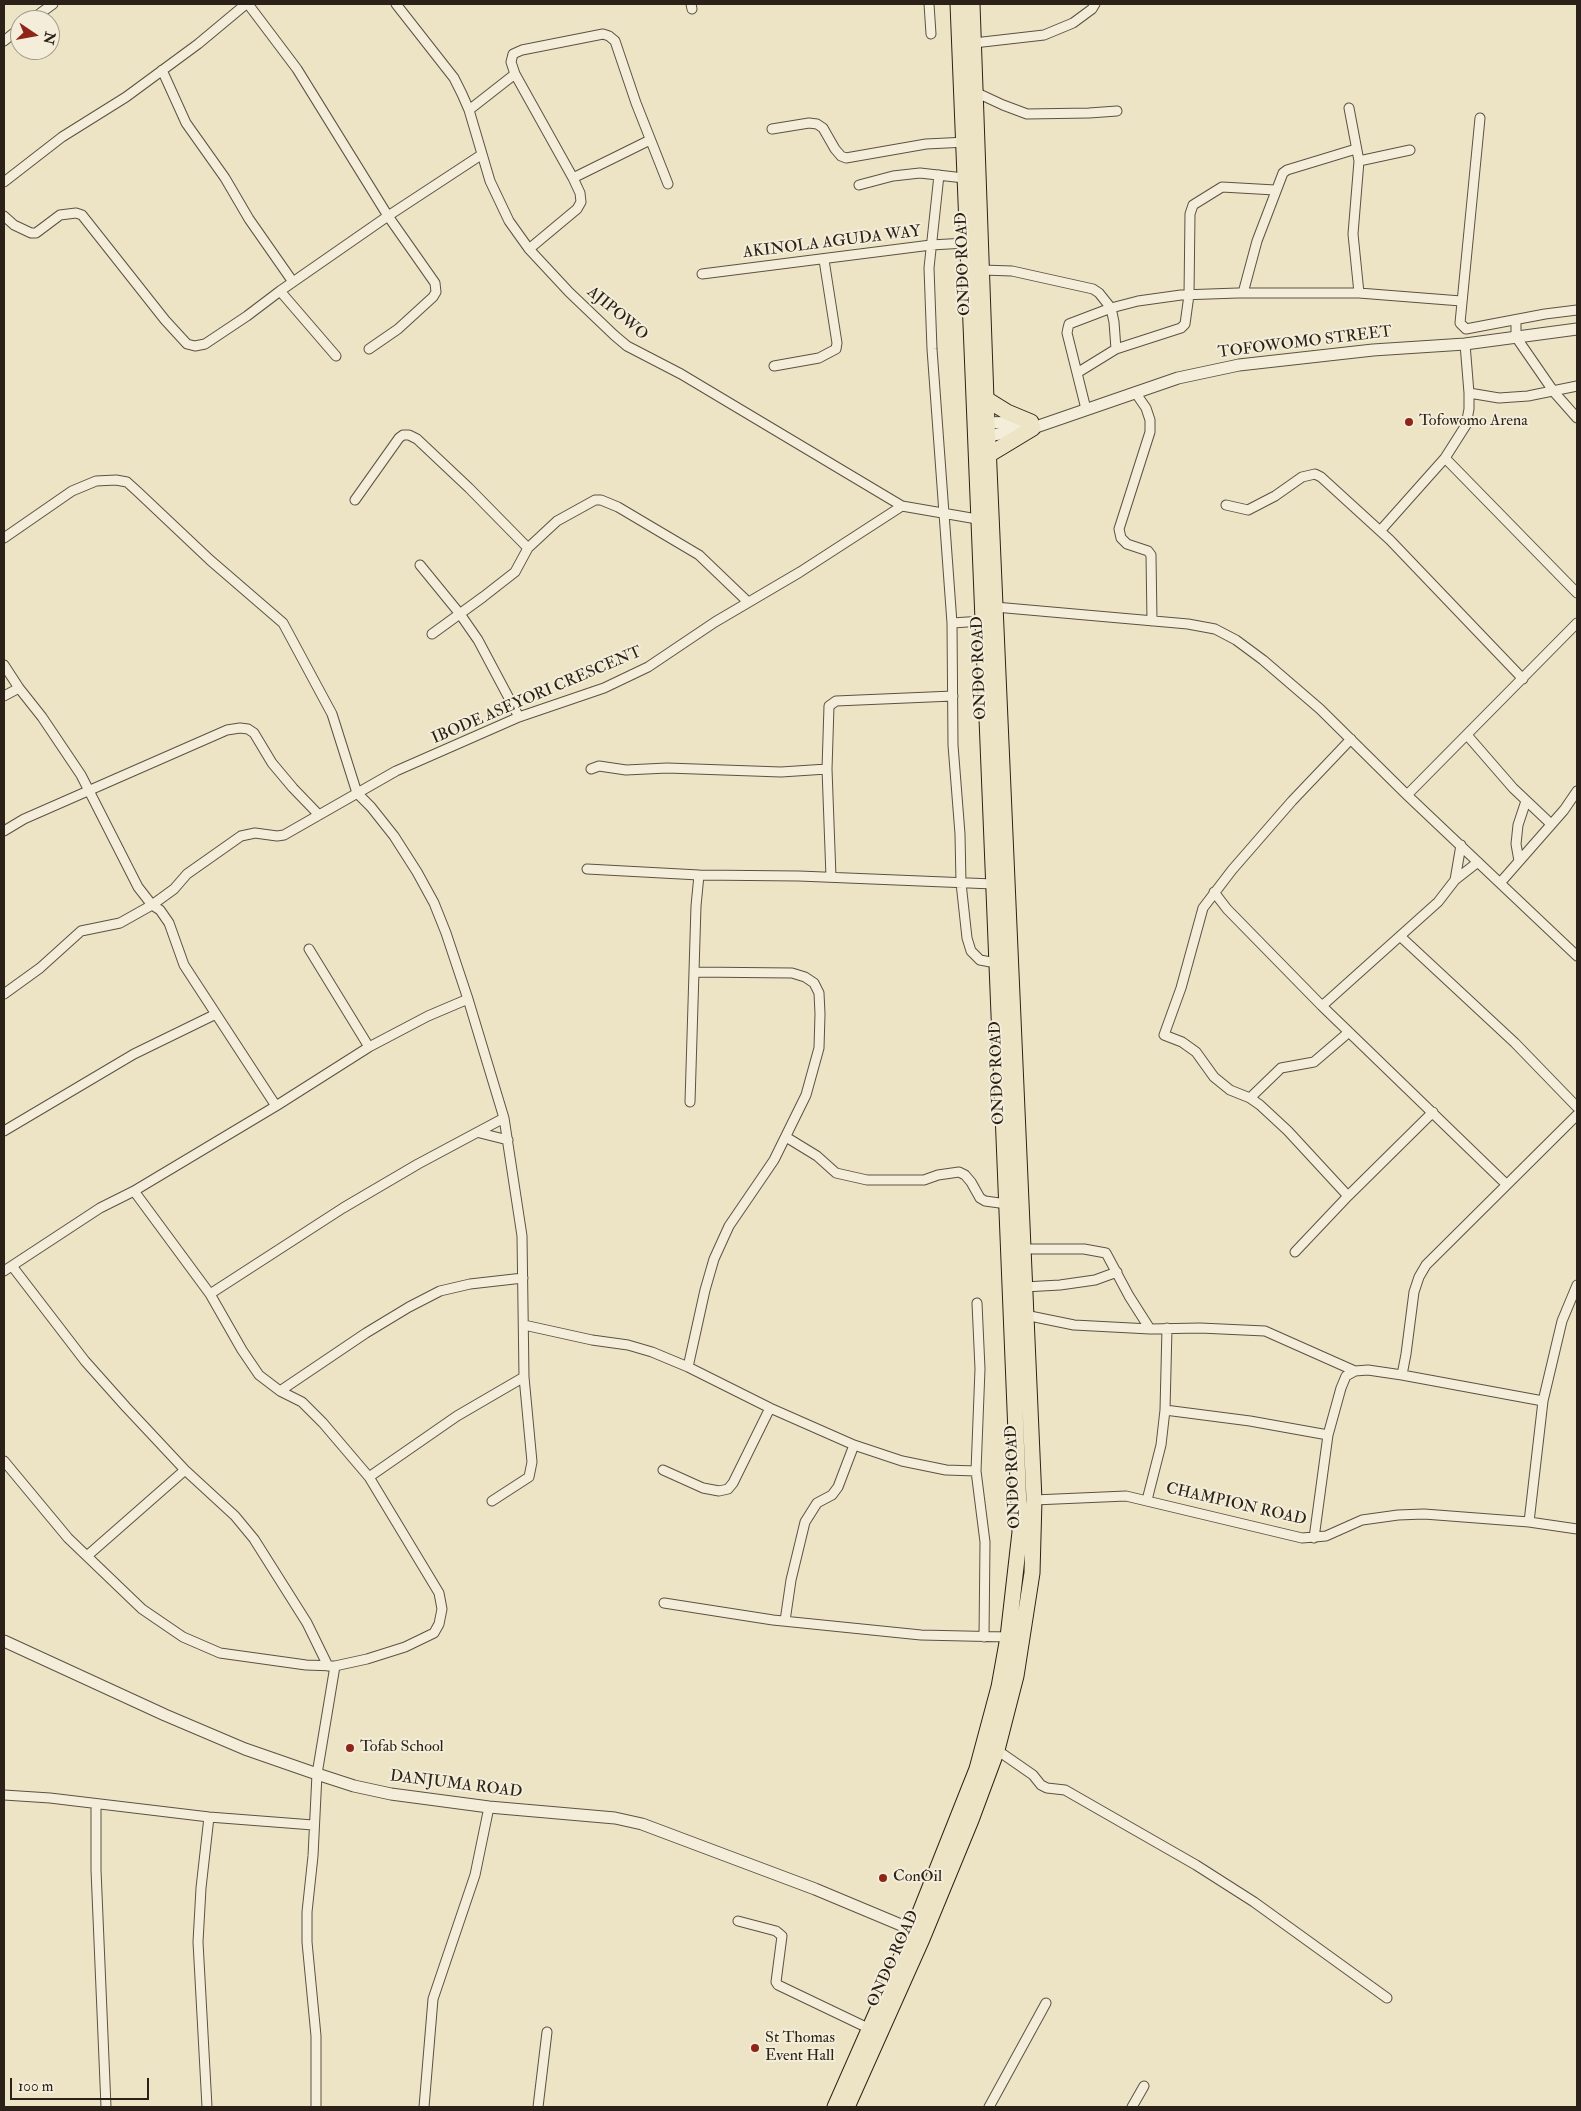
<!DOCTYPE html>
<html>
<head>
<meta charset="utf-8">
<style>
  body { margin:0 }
  #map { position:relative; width:1581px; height:2111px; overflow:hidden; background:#ede4c5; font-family:"IM FELL Double Pica",serif }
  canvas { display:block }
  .frame { position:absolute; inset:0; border:5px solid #2b2119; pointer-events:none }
  .north { position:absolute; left:10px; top:10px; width:50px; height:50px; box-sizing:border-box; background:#f3edd9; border:1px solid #a39b8c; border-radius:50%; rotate:102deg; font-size:14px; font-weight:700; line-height:20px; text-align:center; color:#2b2119 }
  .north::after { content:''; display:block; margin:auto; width:18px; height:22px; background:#8f2418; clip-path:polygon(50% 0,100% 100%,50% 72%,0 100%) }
  .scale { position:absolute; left:10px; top:2078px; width:139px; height:22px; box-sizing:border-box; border:2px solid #2b2119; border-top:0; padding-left:6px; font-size:15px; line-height:18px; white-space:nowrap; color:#2b2119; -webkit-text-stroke:4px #f3edd9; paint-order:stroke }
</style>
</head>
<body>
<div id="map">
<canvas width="1581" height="2111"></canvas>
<div class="frame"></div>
<div class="north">N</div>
<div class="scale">100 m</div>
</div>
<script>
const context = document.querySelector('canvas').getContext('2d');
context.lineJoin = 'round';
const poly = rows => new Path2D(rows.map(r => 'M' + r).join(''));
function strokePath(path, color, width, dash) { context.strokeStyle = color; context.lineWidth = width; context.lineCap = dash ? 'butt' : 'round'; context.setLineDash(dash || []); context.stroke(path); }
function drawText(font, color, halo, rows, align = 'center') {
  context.font = font + ' "IM FELL Double Pica",serif'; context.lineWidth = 4; context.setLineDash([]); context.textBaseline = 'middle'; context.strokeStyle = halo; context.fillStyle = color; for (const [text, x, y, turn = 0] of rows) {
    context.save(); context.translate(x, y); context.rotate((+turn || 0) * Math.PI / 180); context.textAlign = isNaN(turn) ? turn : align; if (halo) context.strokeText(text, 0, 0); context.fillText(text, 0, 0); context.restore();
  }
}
const minor = poly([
  [248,4,297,69,388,216,435,283,436,292,433,297,398,329,369,349],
  [396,4,454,78,462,94,469,110,490,181,509,221,529,249,569,292,614,335,627,346,681,374,902,506,977,519],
  [691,4,692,9],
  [929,4,931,34],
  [31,20,53,4],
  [4,41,20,28],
  [974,43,1044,35,1073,23,1092,9,1095,4],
  [162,70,186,123,225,178,249,219,293,282],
  [975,92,1003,105,1027,114,1089,113,1117,111],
  [1349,108,1359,161,1353,234,1359,293],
  [469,110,515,74],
  [1480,118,1460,323,1466,329,1545,314,1577,310],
  [772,129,809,123,817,124,823,128,835,149,841,156,846,158,926,144,967,142],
  [1359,161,1410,150],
  [939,175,929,268,932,349,952,623,953,745,960,834,961,883,967,938,971,951,980,960,996,963],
  [573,178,515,74,511,62,513,54,522,50,603,34,609,36,615,41,636,103,668,184],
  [4,182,62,137,126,97,198,44,246,4],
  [859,185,893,176,920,173,964,178],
  [4,216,14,225,31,233,36,233,60,215,76,213,82,215,165,320,187,344,195,346,205,344,247,316,280,291,388,216,481,155],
  [529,249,577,209,581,202,580,193,573,178,650,140],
  [982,270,1012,271,1093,289,1099,293,1111,308,1114,322,1116,349],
  [702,274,931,245,966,243],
  [280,291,336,356],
  [1243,293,1257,241,1283,173,1287,170,1356,149],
  [1516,320,1516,337,1554,392,1577,418],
  [774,366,819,358,836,349,837,343,824,260],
  [1077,373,1116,349,1181,328,1185,324,1189,295,1190,214,1193,205,1222,187,1275,190],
  [1135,392,1146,408,1150,420,1150,432,1119,529,1121,538,1127,544,1148,551,1151,555,1152,621],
  [1469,393,1499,398,1528,396,1577,386],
  [1086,409,1067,333,1068,328,1069,324,1111,308,1138,301,1181,295,1238,293,1359,293,1461,301],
  [1445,458,1577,593],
  [355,500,399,438,403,435,409,435,417,439,469,488,528,548],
  [1226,505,1248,510,1275,496,1302,477,1315,474,1321,477,1390,540,1523,679],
  [1380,531,1445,458,1466,425,1469,409,1469,393,1465,344],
  [4,538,72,491,96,481,116,480,127,482,138,492,210,560,283,623,332,714,357,793,371,807,394,836,417,872,434,903,446,933,468,999,504,1118,522,1236,524,1377,532,1462,529,1477,492,1501],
  [420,565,460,614,478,640,519,717],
  [995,607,1188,624,1215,629,1236,640,1263,660,1320,709,1407,795,1577,956],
  [952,623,983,621],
  [432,634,483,597,515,572,528,548,557,521,595,500,601,500,618,507,699,555,748,602],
  [4,665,19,688,42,717,81,775,138,887,152,905,174,889,187,874,241,836,255,833,277,836,284,835,396,771,519,717,604,688,648,667,715,622,800,572,902,506],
  [4,696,19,688],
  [1467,735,1513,788,1551,824],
  [591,769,599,766,626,770,667,768,781,772,827,769],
  [1407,795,1577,623],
  [4,831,24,819,227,730,240,728,248,729,254,733,272,763,293,788,319,815],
  [1519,861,1516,844,1518,825,1526,801],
  [587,869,699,875,799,876,993,884],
  [831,877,827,769,829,706,836,701,953,696],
  [1455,880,1461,845],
  [1500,883,1564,810,1577,791],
  [1214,892,1227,909,1322,1006,1506,1184],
  [1401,937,1515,1043,1577,1107],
  [309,949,369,1047],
  [4,994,40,968,81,931,120,923,152,905,160,910,169,923,184,965,276,1106],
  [1322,1006,1438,902,1455,880,1478,862],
  [1250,1098,1281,1068,1314,1062,1349,1032],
  [690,1102,696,906,699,875],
  [4,1131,134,1054,216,1014],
  [480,1133,508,1140],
  [786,1137,817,1156,836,1173,867,1180,924,1180,938,1175,959,1172,965,1175,971,1182,980,1198,985,1201,1007,1204],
  [1348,1196,1288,1131,1260,1105,1250,1098,1230,1090,1214,1077,1196,1052,1182,1042,1164,1035,1181,988,1203,908,1232,870,1292,801,1351,739],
  [1022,1249,1084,1249,1106,1253,1129,1296,1150,1329],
  [1295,1252,1348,1196,1433,1112],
  [12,1266,85,1361,126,1407,185,1470,235,1516,254,1539,307,1623,328,1666],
  [4,1271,100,1208,134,1191,276,1106,369,1047,428,1016,468,999],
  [1024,1287,1060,1285,1095,1280,1117,1272],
  [210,1294,343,1208,418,1164,504,1118],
  [977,1303,980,1369,976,1471,985,1542,984,1637],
  [1025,1315,1074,1325,1150,1329,1200,1328,1265,1331,1355,1371,1368,1370,1402,1375,1543,1401],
  [524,1325,592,1340,628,1345,652,1352,688,1367,770,1408,854,1445,902,1461,946,1470,976,1471],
  [688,1367,705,1290,714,1259,729,1226,774,1160,806,1095,819,1048,820,1014,819,993,814,983,805,977,792,973,694,972],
  [1402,1375,1406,1354,1414,1292,1419,1277,1426,1265,1577,1115],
  [280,1391,366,1333,409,1307,440,1291,470,1284,523,1278],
  [1165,1410,1250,1421,1328,1435],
  [4,1461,68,1538,142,1609,183,1637,220,1653,306,1665,335,1666,367,1659,405,1647,434,1633,439,1624,442,1609,439,1593,369,1477,323,1423,302,1402,280,1391,259,1375,242,1350,210,1294,134,1191],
  [663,1470,703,1488,719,1491,728,1489,733,1483,770,1408],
  [369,1477,457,1416,524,1377],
  [1034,1500,1126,1496,1302,1538,1326,1536,1362,1520,1398,1515,1424,1514,1529,1522,1577,1529],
  [1147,1500,1161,1445,1165,1410,1167,1328],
  [1529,1522,1543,1401,1562,1321,1577,1285],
  [1314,1538,1328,1435,1341,1388,1346,1376,1355,1371],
  [87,1556,185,1470],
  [664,1603,773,1620,921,1635,1008,1637],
  [785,1621,791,1580,805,1522,817,1503,832,1495,838,1487,854,1445],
  [997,1750,1033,1775,1041,1785,1047,1788,1065,1790,1196,1865,1254,1902,1387,1998],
  [4,1795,50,1798,209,1817,313,1825],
  [96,1804,96,1870,106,2107],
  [738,1921,776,1931,782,1936,776,1982,778,1985,870,2029],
  [207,2107,198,1942,201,1888,209,1817],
  [316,2107,316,2036,307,1942,307,1912,313,1856,317,1774,335,1666],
  [424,2107,433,1999,475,1875,489,1807],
  [538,2107,547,2032],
  [989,2107,1046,2003],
  [1132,2107,1144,2086]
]);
const tertiary = poly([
  [981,423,1027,422],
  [982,437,1033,428,1178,378,1239,365,1373,350,1465,344,1577,329],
  [4,1641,165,1715,245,1749,317,1774,354,1786,391,1794,489,1807,615,1818,642,1824,815,1889,913,1930]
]);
const primary = poly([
  [986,399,1007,412,1031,422],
  [990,454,1033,428],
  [835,2107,913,1930,977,1769,999,1687,1008,1637,1020,1532,958,4],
  [847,2107,922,1939,971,1820,997,1750,1016,1676,1032,1573,1034,1500,986,399,972,4]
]);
const markers = [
  [1409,422,5,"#8f2418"],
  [350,1748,5,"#8f2418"],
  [883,1878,5,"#8f2418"],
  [755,2048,5,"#8f2418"]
];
const streetNames = [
  ["AKINOLA AGUDA WAY",832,243,-7],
  ["ONDO ROAD",964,264,-92],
  ["AJIPOWO",617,314,40],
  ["TOFOWOMO STREET",1305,343,-7],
  ["ONDO ROAD",980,668,-92],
  ["IBODE ASEYORI CRESCENT",537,696,-23],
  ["ONDO ROAD",998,1073,-92],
  ["ONDO ROAD",1014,1477,-92],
  ["CHAMPION ROAD",1236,1505,13],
  ["DANJUMA ROAD",456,1785,7],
  ["ONDO ROAD",894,1959,-66]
];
const poiNames = [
  ["Tofowomo Arena",1419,422],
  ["Tofab School",360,1748],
  ["ConOil",893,1878],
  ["St Thomas",765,2039],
  ["Event Hall",765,2057]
];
strokePath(minor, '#5c5244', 11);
strokePath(tertiary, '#5c5244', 13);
strokePath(primary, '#2b2119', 17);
strokePath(minor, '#f3edd9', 9);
strokePath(tertiary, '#f3edd9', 11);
strokePath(primary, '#ede4c5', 15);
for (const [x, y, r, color] of markers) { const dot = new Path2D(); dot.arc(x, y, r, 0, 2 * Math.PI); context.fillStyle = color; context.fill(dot); strokePath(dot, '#f3edd9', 2); }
drawText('16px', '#2b2119', '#f3edd9', streetNames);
drawText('16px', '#2b2119', '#f3edd9', poiNames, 'left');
</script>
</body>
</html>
